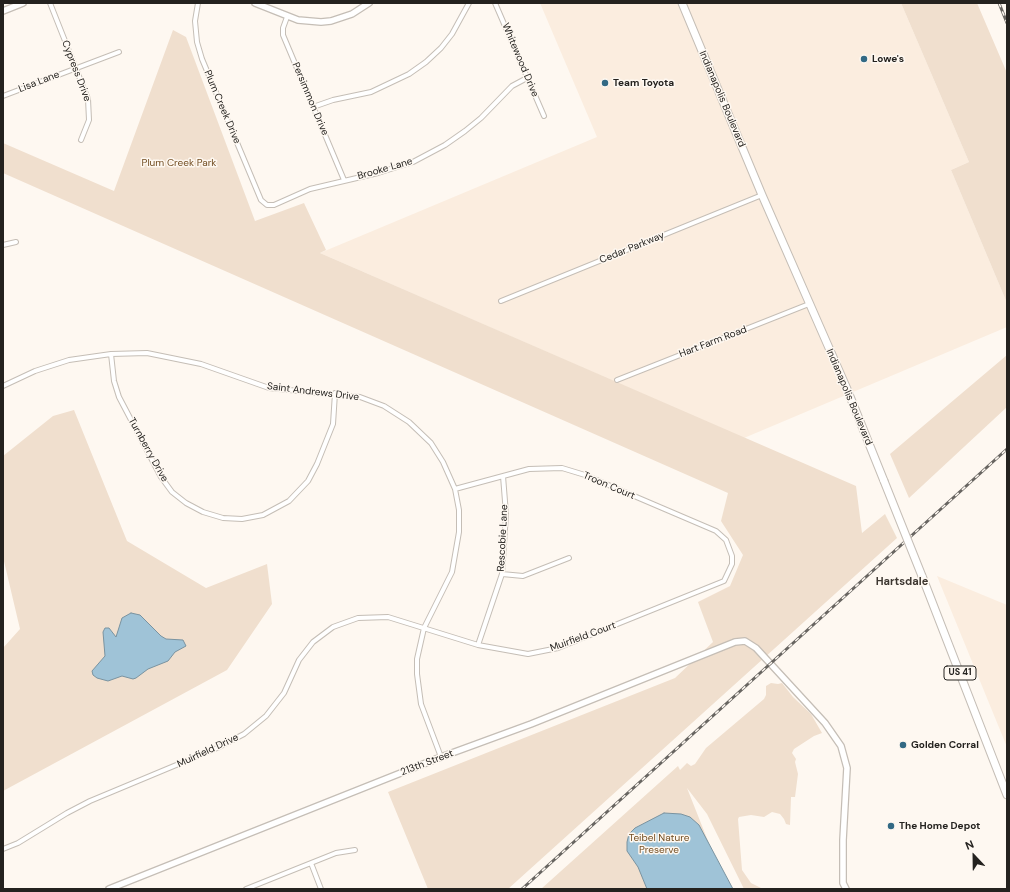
<!DOCTYPE html>
<html>
<head>
<meta charset="utf-8">
<style>
  body { margin:0 }
  #map { position:relative; width:1010px; height:892px; overflow:hidden; background:#fef8f1; font-family:"DM Sans",sans-serif }
  canvas { display:block }
  .frame { position:absolute; inset:0; border:4px solid #24221f; pointer-events:none }
  .north { position:absolute; left:954px; top:836px; width:40px; height:40px; -webkit-text-stroke:3px #fef8f1; paint-order:stroke; rotate:338deg; font-size:11px; font-weight:700; line-height:16px; text-align:center; color:#24221f }
  .north::after { content:''; display:block; margin:auto; width:14px; height:18px; background:#24221f; clip-path:polygon(50% 0,100% 100%,50% 72%,0 100%) }
</style>
</head>
<body>
<div id="map">
<canvas width="1010" height="892"></canvas>
<div class="frame"></div>
<div class="north">N</div>
</div>
<script>
const context = document.querySelector('canvas').getContext('2d');
context.lineJoin = 'round';
function fill(path, color) { context.fillStyle = color; context.fill(path, 'evenodd'); }
const poly = rows => new Path2D(rows.map(r => 'M' + r).join(''));
function strokePath(path, color, width, dash) { context.strokeStyle = color; context.lineWidth = width; context.lineCap = dash ? 'butt' : 'round'; context.setLineDash(dash || []); context.stroke(path); }
function drawText(font, color, halo, rows, align = 'center') {
  context.font = font + ' "DM Sans",sans-serif'; context.lineWidth = 3; context.setLineDash([]); context.textBaseline = 'middle'; context.strokeStyle = halo; context.fillStyle = color; for (const [text, x, y, turn = 0] of rows) {
    context.save(); context.translate(x, y); context.rotate((+turn || 0) * Math.PI / 180); context.textAlign = isNaN(turn) ? turn : align; if (halo) context.strokeText(text, 0, 0); context.fillText(text, 0, 0); context.restore();
  }
}
const built = poly([
  [540,3,901,3,969,162,951,170,1007,303,1007,327,744,438,320,253,597,137],
  [937,576,1007,605,1007,747]
]);
const green = poly([
  [901,3,977,3,1007,73,1007,303,951,170,969,162],
  [173,30,186,37,255,221,304,203,326,250,320,253,856,486,862,533,885,514,897,538,508,889,428,889,388,792,675,678,713,642,698,602,730,586,743,555,721,521,728,493,3,173,3,143,114,191],
  [1007,355,1007,407,909,498,890,454],
  [74,410,127,541,206,588,267,564,272,604,227,670,3,791,3,648,20,629,3,557,3,456,53,416],
  [771,683,778,684,782,683,793,697,811,714,822,733,814,736,794,749,792,753,796,759,795,762,798,774,795,797,791,797,790,825,786,824,784,819,780,814,772,812,764,817,751,815,739,817,738,819,742,870,751,883,763,889,744,889,707,814,687,788,727,889,541,889,678,766,680,770,687,763,691,766,695,764,706,748,764,699,766,695,766,686]
]);
const water = poly([
  [131,613,140,615,161,636,166,639,183,640,186,646,175,652,168,661,148,669,136,678,133,679,122,676,108,681,97,678,93,675,92,671,105,656,103,632,105,628,109,628,116,637,122,618,131,613],
  [664,813,681,814,690,817,699,825,733,889,647,889,638,867,627,851,627,842,629,834,635,828,664,813]
]);
const street = poly([
  [50,3,88,99,89,120,81,140],
  [198,3,195,21,197,42,202,59,261,200,267,205,274,205,310,189,378,173,413,162,445,145,465,131,481,118,512,86,527,78],
  [495,3,544,116],
  [287,17,283,28,283,35,344,180],
  [3,96,119,52],
  [313,107,333,100,371,92,409,74,426,62,441,48,452,34,469,3],
  [3,245,16,242],
  [501,301,762,195],
  [111,354,114,381,119,397,161,477,172,492,186,503,203,512,223,518,242,519,263,515,289,501,308,481,317,464,333,424,335,393],
  [617,380,809,304],
  [3,386,35,371,69,360,111,354,147,353,201,364,269,388,360,397,384,406,409,422,431,443,443,462,455,489,459,510,459,532,452,572,424,628,417,659,417,674,421,704,441,757],
  [502,574,523,576,569,558],
  [478,645,502,574,506,514,503,476],
  [3,849,18,843,67,813,90,801,217,748,244,734,266,716,284,693,299,660,313,642,333,627,358,618,388,617,478,645,528,654,558,648,724,581,732,564,732,556,726,540,716,531,585,475,562,468,529,469,455,489],
  [311,863,321,889],
  [246,889,336,853,355,850]
]);
const secondary = poly([
  [255,3,298,20,321,22,331,21,352,14,369,3],
  [3,11,23,3],
  [109,889,441,757,531,724,735,642,745,641,756,648,825,723,841,746,847,768,843,840,843,883,846,889]
]);
const highway = poly([
  [682,3,762,195,847,389,884,481],
  [922,576,1007,795]
]);
const rail = poly([
  [999,3,1007,23],
  [522,889,1007,449]
]);
const highwayBridge = poly([
  [884,481,922,576]
]);
const markers = [
  [864,59,4,"#326984"],
  [605,83,4,"#326984"],
  [903,745,4,"#326984"],
  [891,826,4,"#326984"]
];
const shields = [
  [960,673,32]
];
const shieldNames = [
  ["US 41",960,673]
];
const poiNames = [
  ["Lowe's",872,59],
  ["Team Toyota",613,83],
  ["Golden Corral",911,745],
  ["The Home Depot",899,826]
];
const streetNames = [
  ["Whitewood Drive",520,60,67],
  ["Cypress Drive",76,71,69],
  ["Lisa Lane",39,82,-21],
  ["Persimmon Drive",310,99,67],
  ["Indianapolis Boulevard",722,99,67],
  ["Plum Creek Drive",222,107,67],
  ["Brooke Lane",385,169,-16],
  ["Cedar Parkway",632,248,-22],
  ["Hart Farm Road",713,342,-21],
  ["Saint Andrews Drive",313,392,7],
  ["Indianapolis Boulevard",849,397,67],
  ["Turnberry Drive",148,450,61],
  ["Troon Court",609,486,23],
  ["Rescobie Lane",503,538,-87],
  ["Muirfield Court",583,637,-20],
  ["Muirfield Drive",208,751,-25],
  ["213th Street",427,763,-21]
];
const parkNames = [
  ["Plum Creek Park",179,163],
  ["Teibel Nature",659,838],
  ["Preserve",659,850]
];
const neighbourhoodNames = [
  ["Hartsdale",902,582]
];
fill(built, '#fbeddf');
fill(green, '#f0dfce');
fill(water, '#9fc3d7');
strokePath(water, '#7a93a0', 1);
strokePath(street, '#c5beb6', 6);
strokePath(secondary, '#c5beb6', 8);
strokePath(highway, '#c5beb6', 9);
strokePath(street, '#fff', 4);
strokePath(secondary, '#fff', 5.5);
strokePath(highway, '#fff', 7);
strokePath(rail, '#686561', 3);
strokePath(rail, '#fef8f1', 1.5, [4.5]);
strokePath(highwayBridge, '#c5beb6', 9, []);
strokePath(highwayBridge, '#fff', 7);
for (const [x, y, r, color] of markers) { const dot = new Path2D(); dot.arc(x, y, r, 0, 2 * Math.PI); context.fillStyle = color; context.fill(dot); strokePath(dot, '#fef8f1', 1.5); }
for (const [x, y, w] of shields) { const box = new Path2D(); box.roundRect(x - w / 2, y - 7, w, 14, 3); context.fillStyle = '#fef8f1'; context.fill(box); strokePath(box, '#24221f', 1); }
drawText('bold 9px', '#24221f', null, shieldNames);
drawText('bold 10px', '#24221f', '#fef8f1', poiNames, 'left');
drawText('10px', '#24221f', '#fef8f1', streetNames);
drawText('10px', '#724d21', '#fef8f1', parkNames);
drawText('bold 11px', '#3d3731', '#fef8f1', neighbourhoodNames);
</script>
</body>
</html>
